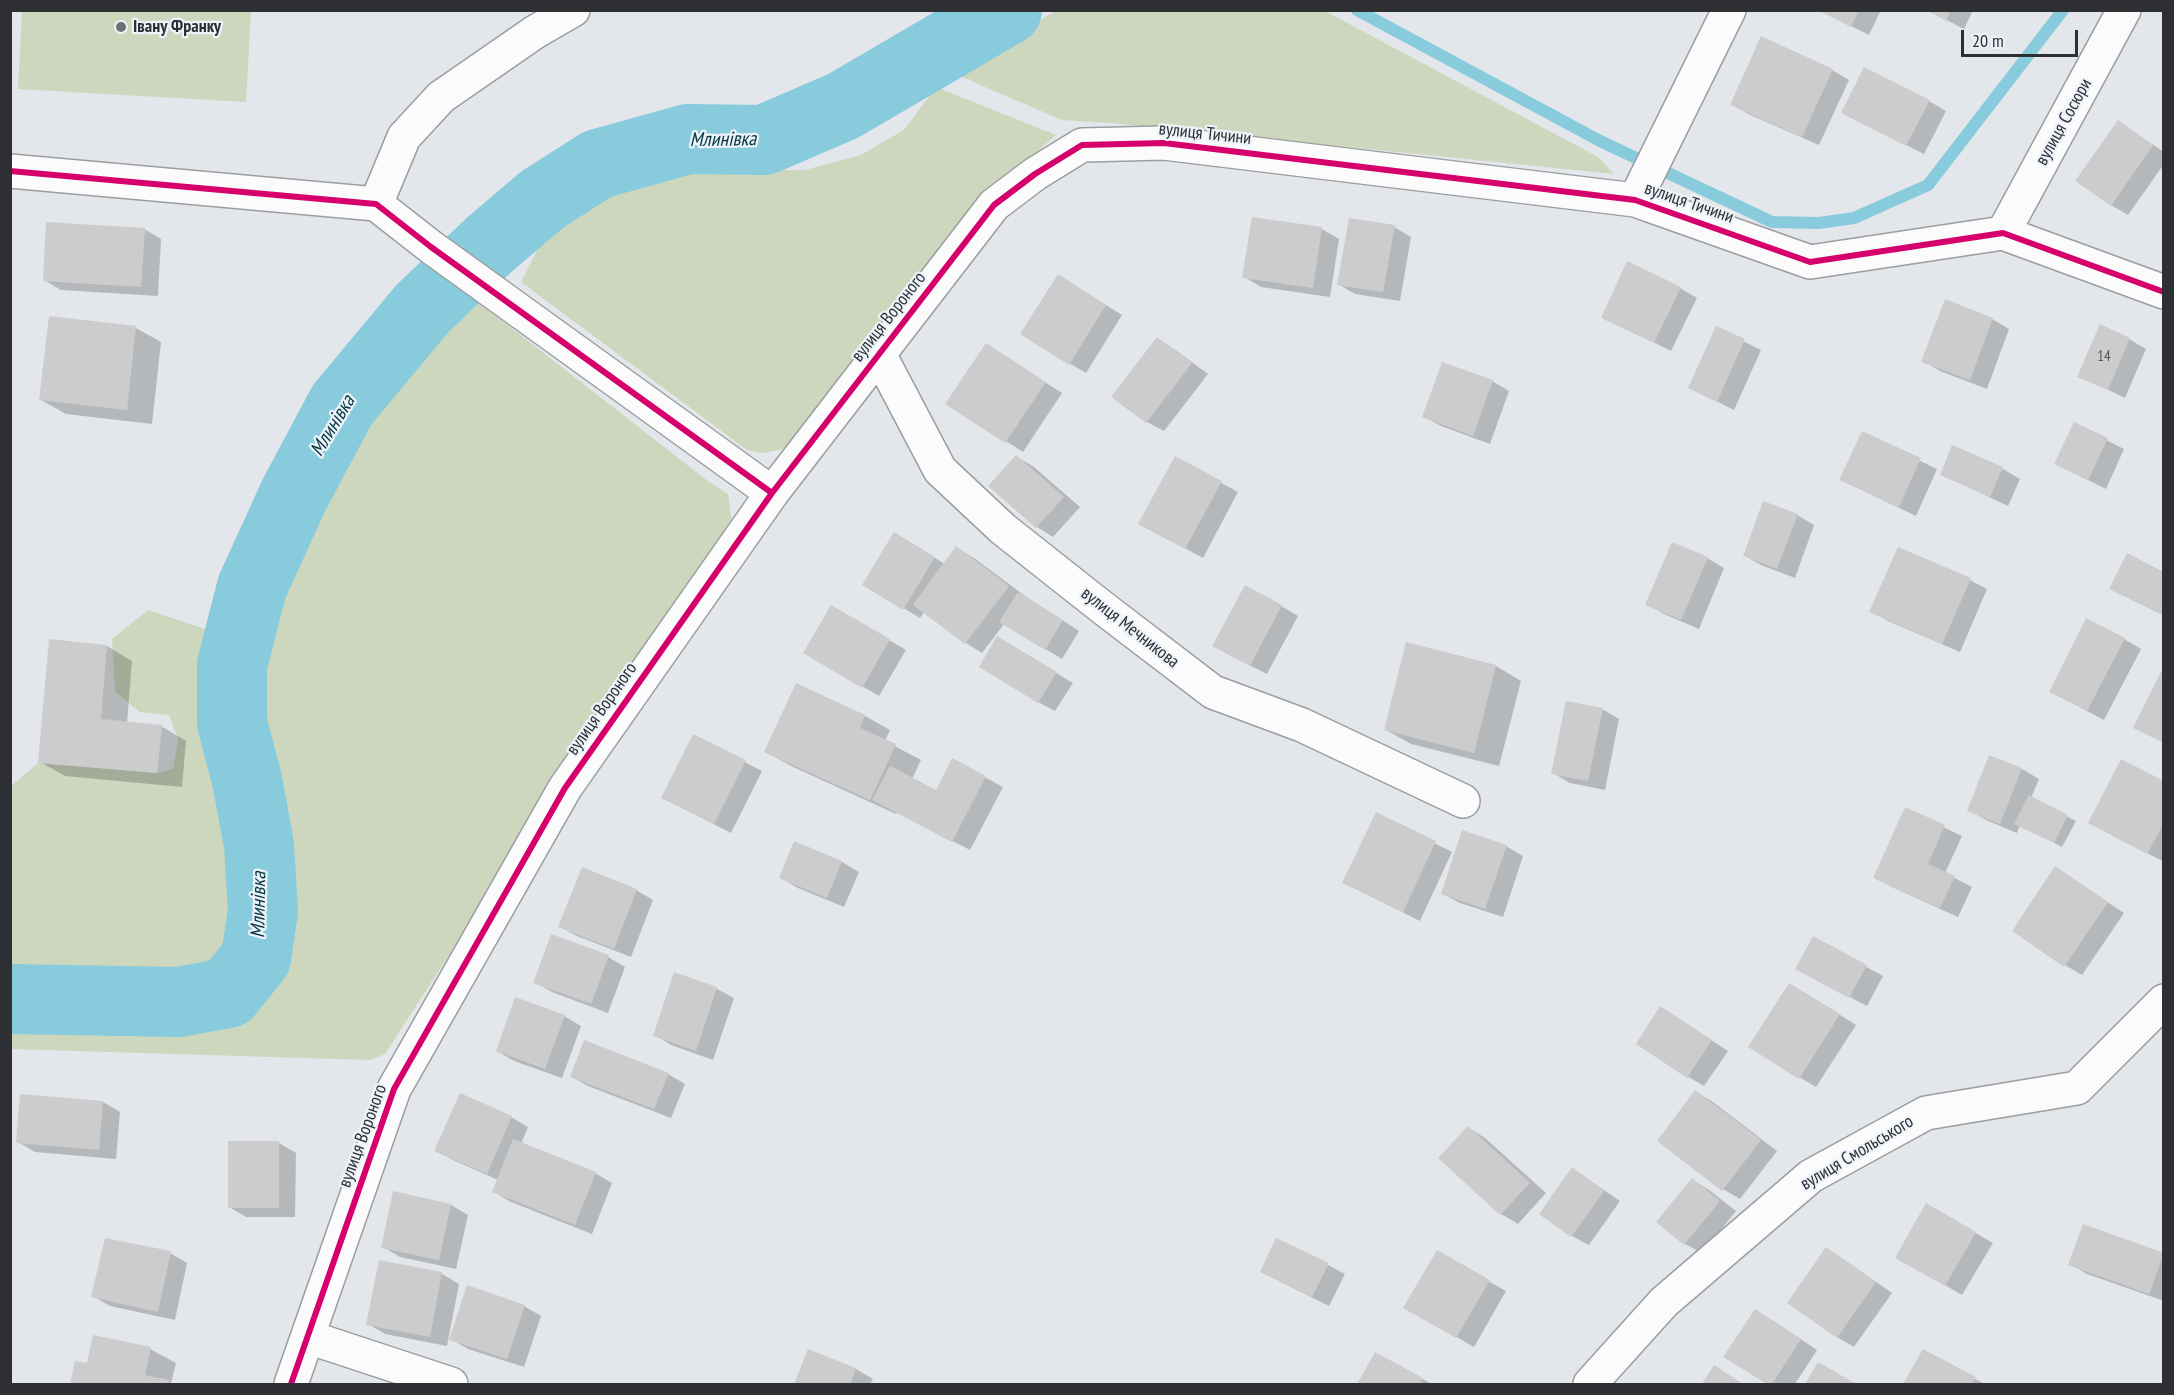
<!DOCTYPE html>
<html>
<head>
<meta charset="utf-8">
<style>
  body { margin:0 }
  #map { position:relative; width:2174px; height:1395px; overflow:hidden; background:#e3e6ea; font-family:"PT Sans Narrow",sans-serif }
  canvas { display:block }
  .frame { position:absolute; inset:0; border:12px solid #2d2f32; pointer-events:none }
  .scale { position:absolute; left:1961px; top:30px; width:117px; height:27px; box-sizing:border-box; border:3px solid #2d2f32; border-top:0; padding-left:8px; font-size:18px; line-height:21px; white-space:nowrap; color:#2d2f32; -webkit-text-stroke:4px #edf3fa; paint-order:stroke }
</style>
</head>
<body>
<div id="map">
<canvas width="2174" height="1395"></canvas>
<div class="frame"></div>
<div class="scale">20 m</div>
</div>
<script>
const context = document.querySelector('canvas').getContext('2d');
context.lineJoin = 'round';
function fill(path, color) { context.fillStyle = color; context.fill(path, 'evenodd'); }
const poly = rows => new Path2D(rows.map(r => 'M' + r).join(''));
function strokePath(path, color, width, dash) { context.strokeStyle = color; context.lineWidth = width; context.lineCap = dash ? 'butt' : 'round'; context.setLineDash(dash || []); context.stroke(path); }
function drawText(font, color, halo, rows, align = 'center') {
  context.font = font + ' "PT Sans Narrow",sans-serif'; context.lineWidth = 4.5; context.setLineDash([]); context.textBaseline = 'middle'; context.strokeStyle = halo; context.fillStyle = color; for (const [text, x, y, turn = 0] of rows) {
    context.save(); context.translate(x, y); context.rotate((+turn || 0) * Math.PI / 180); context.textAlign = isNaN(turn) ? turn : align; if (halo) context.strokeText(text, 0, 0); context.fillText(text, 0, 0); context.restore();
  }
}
const green = poly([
  [22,11,251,11,246,102,18,89],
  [1056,11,1325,11,1598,157,1614,174,1111,123,1062,120,948,71],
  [936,87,1056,135,977,204,787,448,763,453,747,450,521,282,548,229,590,188,650,173,718,165,766,170,805,170,861,155,904,130],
  [468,294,709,482,728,494,732,522,713,547,385,1054,370,1060,11,1049,11,1009,218,1007,248,992,273,954,274,905,261,779,247,744,241,704,244,679,262,603,300,514,336,447,398,365],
  [148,610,223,635,221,725,240,799,249,850,251,899,246,955,225,981,180,992,39,991,11,973,10,787,38,763,157,773,173,769,178,739,169,715,140,712,115,692,112,639]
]);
const shadow = poly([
  [1818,10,1881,10,1869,35],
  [1927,10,1973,10,1964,29],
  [1832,70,1849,80,1819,145,1748,114,1732,104],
  [1929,101,1946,111,1924,154,1860,122],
  [2118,122,2164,152,2164,164,2128,215,2111,205],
  [1253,219,1322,229,1339,239,1330,297,1261,287,1244,277],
  [1394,227,1411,237,1400,301,1355,294,1338,284],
  [144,229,161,239,158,296,61,290,44,280],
  [1075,286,1122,315,1086,373,1069,363],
  [1680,288,1697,298,1671,351,1603,317],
  [1992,319,2009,329,1987,389,1940,371,1923,361],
  [136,328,161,342,152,424,66,414,41,400],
  [1717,328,1761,350,1734,410,1690,388],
  [1157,339,1174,349,1208,374,1164,431,1147,422],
  [2129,339,2146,349,2125,398,2079,376],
  [1002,355,1062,393,1023,452,948,404],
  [1492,381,1509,391,1490,444,1441,426,1424,417],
  [2075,424,2124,449,2106,489,2056,464],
  [1862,433,1937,469,1916,516,1841,480],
  [1953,447,2003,469,2020,479,2008,506,1941,474],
  [1017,457,1034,467,1080,507,1053,537,1037,527],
  [1175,458,1238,492,1203,558,1157,533],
  [1797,515,1814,525,1795,578,1761,565,1745,556],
  [894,534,945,564,957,548,974,558,1025,596,1079,631,1062,659,1004,624,982,653,966,643,924,612,920,618,864,584],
  [1898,549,1970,580,1987,589,1960,652,1888,621,1871,611],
  [1707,558,1724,568,1699,629,1664,614,1647,604],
  [1281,606,1298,616,1267,674,1231,656],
  [832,607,906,650,879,696,805,653],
  [998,638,1073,683,1055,711,1038,702],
  [2124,639,2141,649,2104,720,2051,692],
  [51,641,107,646,132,661,127,723,161,726,186,741,182,787,65,776,40,762],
  [1496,666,1521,681,1499,766,1411,744,1386,730],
  [796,685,865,716,890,730,885,741,921,760,912,779,936,792,953,760,1003,787,970,850,897,812,896,814,791,766,766,752],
  [1602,709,1619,719,1605,790,1570,783,1553,773],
  [694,736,762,771,731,833,680,807],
  [1990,757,2022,769,2039,779,2031,798,2076,821,2062,847,2020,825,2017,833,1986,820,1969,810],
  [2164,783,2164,862,2107,832],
  [1905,809,1962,836,1945,873,1972,887,1958,917,1892,887,1875,878],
  [1377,814,1452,852,1420,921,1344,883],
  [795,843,842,862,859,872,844,907,798,888,781,878],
  [1506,846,1523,856,1503,917,1460,903,1443,894],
  [2056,868,2124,913,2082,975,2065,965],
  [636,890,653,900,631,957,577,936,560,927],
  [552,936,608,957,625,967,608,1013,552,992,535,982],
  [1813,938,1883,976,1867,1006,1814,978],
  [675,974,717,989,734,998,713,1060,671,1045,655,1035],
  [1807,994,1856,1025,1816,1087,1799,1077],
  [564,1016,581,1026,562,1078,514,1061,497,1051],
  [1678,1018,1728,1051,1704,1086,1687,1076],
  [668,1074,685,1084,671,1118,588,1086,572,1077],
  [1696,1092,1713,1102,1777,1151,1740,1199,1723,1189],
  [103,1102,120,1112,116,1159,35,1152,18,1142],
  [511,1117,528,1127,521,1144,595,1173,612,1183,592,1234,511,1202,494,1192,498,1180,453,1160,436,1151],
  [1469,1128,1485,1138,1546,1193,1518,1224,1501,1214,1441,1158],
  [279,1143,296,1153,295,1217,246,1217,229,1207],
  [1573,1169,1620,1201,1589,1245,1572,1236],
  [1693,1180,1709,1190,1736,1211,1702,1253,1685,1244],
  [394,1193,451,1205,468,1215,456,1269,400,1257,383,1247],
  [1927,1205,1993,1243,1962,1295,1897,1257],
  [1437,1252,1506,1291,1474,1347,1405,1307],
  [170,1253,187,1263,175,1320,110,1306,93,1296],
  [2164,1254,2164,1301,2087,1274,2070,1264],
  [1843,1259,1892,1293,1854,1347,1837,1337],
  [380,1262,442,1274,459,1284,447,1346,385,1334,368,1324],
  [1328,1265,1345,1274,1329,1306,1279,1281],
  [524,1306,541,1316,524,1367,468,1349,451,1339],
  [1772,1320,1817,1350,1795,1384,1769,1384,1725,1356],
  [150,1349,176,1363,171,1383,174,1384,71,1384,76,1362,88,1365],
  [809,1351,856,1369,873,1379,870,1384,795,1384],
  [1924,1351,1975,1379,1985,1384,1905,1384],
  [1375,1354,1432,1384,1358,1384],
  [1818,1364,1853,1384,1807,1384],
  [1714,1367,1731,1377,1742,1384,1703,1384]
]);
const stream = poly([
  [1357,10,1600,141,1772,222,1819,223,1854,218,1928,185,2063,10]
]);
const river = poly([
  [10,999,178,1002,228,993,256,958,263,911,259,845,247,780,232,723,232,665,252,587,294,495,342,405,422,309,489,245,543,199,598,164,688,139,764,140,843,106,1007,10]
]);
const building = poly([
  [1818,10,1859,10,1851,27],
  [1926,10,1951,10,1946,21],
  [1761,36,1833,69,1802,137,1730,105],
  [1864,67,1930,100,1906,146,1841,113],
  [2118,120,2153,145,2111,206,2075,181],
  [1252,217,1322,227,1313,288,1242,278],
  [1349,218,1395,225,1383,292,1337,285],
  [46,222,145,228,141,287,43,281],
  [1627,261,1681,287,1654,343,1601,318],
  [1058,274,1106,305,1069,365,1020,334],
  [1945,299,1993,318,1970,380,1921,362],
  [49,316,136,326,127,410,39,400],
  [2100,324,2130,338,2108,390,2077,377],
  [1716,326,1745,339,1717,402,1688,388],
  [1157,337,1192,363,1146,423,1111,397],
  [986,343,1046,382,1005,443,945,404],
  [1442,362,1493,380,1473,436,1422,417],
  [2074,422,2108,438,2088,480,2054,464],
  [1862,431,1921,458,1899,507,1839,480],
  [1952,445,2003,467,1990,497,1940,475],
  [1016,455,1064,497,1036,528,988,486],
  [1175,456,1222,481,1185,549,1138,524],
  [1763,501,1798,514,1777,569,1743,556],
  [894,532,935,557,903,610,862,585],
  [1672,542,1708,557,1681,620,1645,605],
  [956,546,1009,586,965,644,913,605],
  [1898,547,1971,578,1942,644,1869,612],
  [2127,553,2164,572,2164,616,2109,589],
  [1245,585,1282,605,1250,666,1212,646],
  [1018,592,1063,620,1045,650,999,622],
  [831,605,890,639,862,688,803,653],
  [2086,618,2125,638,2087,711,2049,692],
  [997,636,1057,672,1038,703,979,667],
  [49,639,107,645,101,719,162,725,157,773,38,763],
  [1406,642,1496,665,1474,753,1384,730],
  [2164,666,2164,743,2133,728],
  [796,683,865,715,860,728,896,744,870,800,764,752],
  [1566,701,1603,708,1588,781,1551,774],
  [693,734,746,760,714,824,661,798],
  [1989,755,2022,768,2000,824,1967,811],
  [952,758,986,776,952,842,872,800,890,766,936,790],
  [2121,759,2164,781,2164,823,2147,854,2088,823],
  [2029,795,2068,815,2054,843,2014,824],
  [1905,807,1945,825,1928,864,1955,876,1940,908,1873,878],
  [1376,812,1436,841,1403,912,1342,883],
  [1462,830,1507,845,1485,909,1441,894],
  [794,841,842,861,827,898,779,878],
  [2055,866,2108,902,2064,967,2012,931],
  [582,867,637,889,614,949,558,927],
  [551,934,609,955,591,1004,533,983],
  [1813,936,1867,965,1849,998,1795,969],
  [674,972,717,987,696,1051,653,1036],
  [1789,983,1840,1014,1799,1079,1748,1047],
  [515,997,565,1015,545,1069,496,1051],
  [1660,1006,1712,1040,1687,1078,1636,1044],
  [584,1040,669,1073,654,1109,570,1077],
  [1695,1090,1761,1140,1722,1191,1657,1141],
  [460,1093,512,1116,487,1174,434,1151],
  [20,1094,103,1101,99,1150,16,1143],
  [1468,1126,1530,1183,1500,1215,1438,1158],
  [513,1139,596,1172,575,1225,492,1192],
  [228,1141,279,1141,279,1208,228,1208],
  [1572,1167,1604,1191,1571,1237,1539,1214],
  [1692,1178,1720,1201,1684,1245,1656,1222],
  [393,1191,451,1204,439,1260,381,1248],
  [1926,1203,1976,1232,1945,1286,1895,1258],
  [2083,1224,2164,1253,2149,1294,2068,1265],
  [105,1238,171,1251,158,1312,91,1297],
  [1276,1238,1329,1263,1312,1297,1260,1272],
  [1826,1247,1876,1282,1837,1338,1787,1303],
  [1437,1250,1490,1280,1456,1338,1403,1308],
  [379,1260,442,1272,430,1337,366,1325],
  [467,1285,525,1305,507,1359,449,1340],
  [1755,1309,1801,1339,1772,1384,1767,1384,1723,1357],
  [93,1335,151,1347,145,1375,169,1380,168,1384,70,1384,75,1361,87,1363],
  [808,1349,856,1368,850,1384,794,1384],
  [1923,1349,1976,1377,1972,1384,1903,1384],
  [1375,1352,1423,1378,1419,1384,1357,1384],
  [1818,1362,1856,1384,1805,1384],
  [1714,1365,1743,1384,1702,1384]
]);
const minor = poly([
  [10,171,376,204,431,247,772,493],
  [1635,200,1729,10],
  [376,204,404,137,441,97,535,32,573,10],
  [2003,233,2124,10],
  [879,354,940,470,1003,529,1103,608,1213,692,1302,725,1463,801],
  [308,1337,451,1384],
  [291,1384,394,1089,565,788,772,493,994,205,1035,174,1082,145,1164,143,1635,200,1810,262,2003,233,2164,292],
  [1590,1384,1664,1302,1811,1176,1926,1113,2077,1088,2164,1001]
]);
const cycleway = poly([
  [10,171,376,204,431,247,772,493],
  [291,1384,394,1089,565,788,772,493,994,205,1035,174,1082,145,1164,143,1635,200,1810,262,2003,233,2164,292]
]);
const markers = [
  [121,27,6,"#6d6f72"]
];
const numberNames = [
  ["14",2104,357]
];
const poiNames = [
  ["Івану Франку",133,27]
];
const streetNames = [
  ["вулиця Сосюри",2064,122,-61],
  ["вулиця Тичини",1205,134,6],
  ["вулиця Тичини",1689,203,19],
  ["вулиця Вороного",889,317,-52],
  ["вулиця Мечникова",1130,628,38],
  ["вулиця Вороного",602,709,-55],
  ["вулиця Вороного",363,1136,-70],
  ["вулиця Смольського",1857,1153,-31]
];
const waterNames = [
  ["Млинівка",723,140,-1],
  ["Млинівка",333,426,-59],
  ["Млинівка",259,905,-89]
];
fill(green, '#ccd7be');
fill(shadow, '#0003');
strokePath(stream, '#87cbdc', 12);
strokePath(river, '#87cbdc', 70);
fill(building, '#cccccd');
strokePath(minor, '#9b9da0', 36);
strokePath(minor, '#fbfbfc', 33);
strokePath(cycleway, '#d6006c', 6);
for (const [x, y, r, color] of markers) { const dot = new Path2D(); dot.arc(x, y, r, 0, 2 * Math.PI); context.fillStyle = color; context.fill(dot); strokePath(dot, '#edf3fa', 2); }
drawText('15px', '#555659', null, numberNames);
drawText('bold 18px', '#2d2f32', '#edf3fa', poiNames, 'left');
drawText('18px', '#2d2f32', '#edf3fa', streetNames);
drawText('italic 20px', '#073640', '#edf3fa', waterNames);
</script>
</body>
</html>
